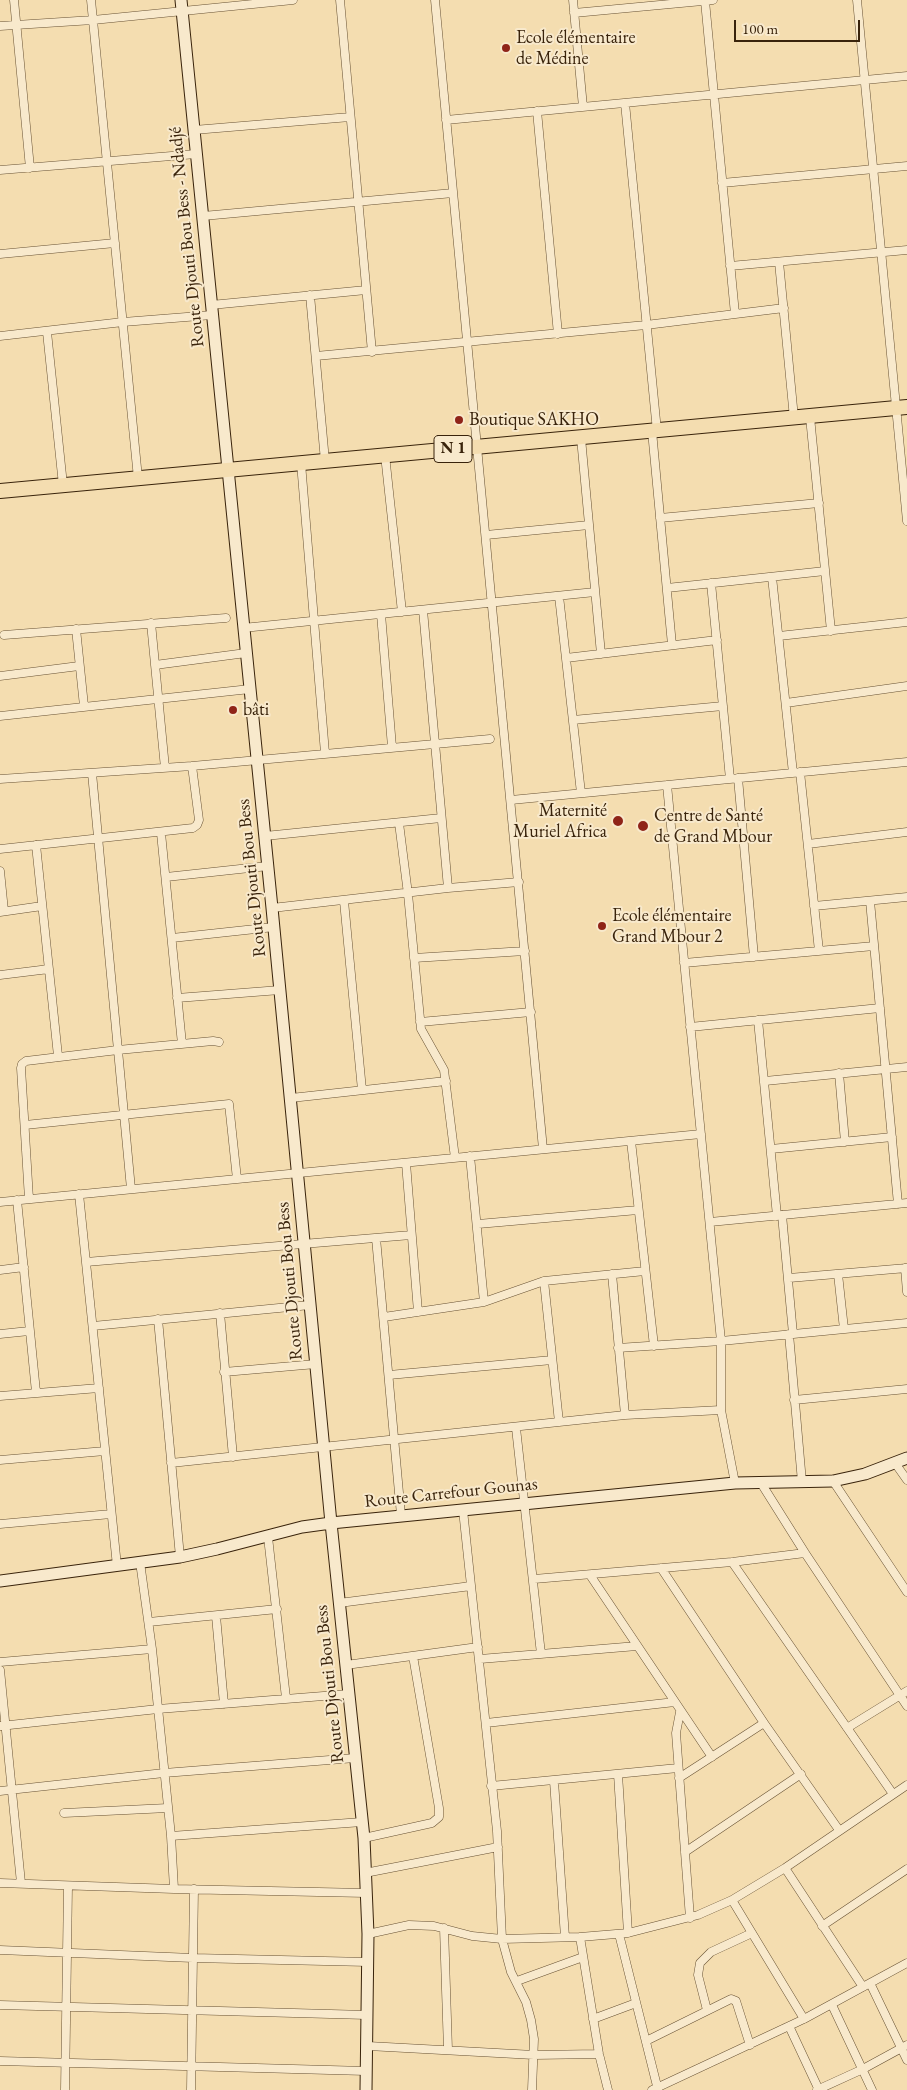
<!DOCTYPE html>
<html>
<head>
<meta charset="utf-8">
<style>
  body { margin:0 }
  #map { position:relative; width:907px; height:2090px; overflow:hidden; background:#f4ddb0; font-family:"EB Garamond",serif }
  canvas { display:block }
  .scale { position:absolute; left:734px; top:20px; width:126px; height:22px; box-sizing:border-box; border:2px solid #39230b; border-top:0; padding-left:6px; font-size:15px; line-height:18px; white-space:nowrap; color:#39230b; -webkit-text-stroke:4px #f8e9cc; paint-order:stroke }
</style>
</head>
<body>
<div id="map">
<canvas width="907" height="2090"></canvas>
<div class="scale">100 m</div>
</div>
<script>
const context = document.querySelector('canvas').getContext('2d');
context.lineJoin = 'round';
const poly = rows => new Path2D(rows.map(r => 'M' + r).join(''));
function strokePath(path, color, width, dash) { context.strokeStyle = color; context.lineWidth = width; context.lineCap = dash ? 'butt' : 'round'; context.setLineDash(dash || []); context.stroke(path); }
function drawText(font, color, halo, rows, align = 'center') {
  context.font = font + ' "EB Garamond",serif'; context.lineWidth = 4; context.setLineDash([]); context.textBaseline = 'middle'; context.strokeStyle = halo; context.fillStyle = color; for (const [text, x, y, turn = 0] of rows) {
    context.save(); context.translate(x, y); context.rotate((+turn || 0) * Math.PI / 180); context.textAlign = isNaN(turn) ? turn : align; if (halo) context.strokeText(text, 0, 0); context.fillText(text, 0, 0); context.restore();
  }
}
const street = poly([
  [14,0,30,168],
  [91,0,138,478],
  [340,0,372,352],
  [435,0,543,1149],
  [573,0,583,107],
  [857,0,907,521],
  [705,1,735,314],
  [574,13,713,0],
  [0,26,93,20,293,0],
  [625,103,657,431],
  [537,111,558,334],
  [446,120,907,76],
  [194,130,350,117],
  [0,170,196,154],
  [722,183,907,166],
  [203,216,453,193],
  [0,254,115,243],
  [779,262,794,418],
  [730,266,907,250],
  [310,295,325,461],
  [211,305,366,290],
  [47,332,63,485],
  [0,336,123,322,212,315],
  [316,356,646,325,784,308],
  [810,417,831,631],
  [652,431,672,645],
  [581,438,601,654],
  [385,455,402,612],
  [301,463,325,753],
  [660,518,819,503],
  [486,535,589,525],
  [772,577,793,773],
  [711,583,730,779],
  [667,588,825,571],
  [559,596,581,793],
  [423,610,448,888],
  [381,614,392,747],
  [151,623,165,768],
  [243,628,595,592],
  [76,629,84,706],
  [4,635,226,618],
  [779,636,907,622],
  [566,658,717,640],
  [155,665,246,653],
  [0,676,79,666],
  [786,703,907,686],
  [0,716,250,689],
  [573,720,723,706],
  [800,772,819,951],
  [92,773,131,1189],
  [738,778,754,957],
  [0,779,192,766,490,739],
  [667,785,721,1341,721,1410,735,1483],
  [511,800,907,762],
  [399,823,408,894,421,1029,444,1070,455,1158],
  [161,833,182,1044],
  [265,836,441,818],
  [808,844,907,832],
  [36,845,58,1056],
  [0,849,193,828,197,825,199,820,192,766],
  [0,871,4,911],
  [166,877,268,866],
  [344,901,362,1090],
  [870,901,898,1204],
  [814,906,907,897],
  [272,908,448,888,519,882],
  [0,912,42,906],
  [172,938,274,927],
  [414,958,525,951],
  [684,963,874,946],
  [0,975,49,969],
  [177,998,280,990],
  [758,1020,777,1216],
  [420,1022,531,1012],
  [690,1027,880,1008],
  [839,1073,845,1142],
  [765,1081,907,1067],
  [291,1098,446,1081],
  [25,1125,229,1104,237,1179],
  [631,1141,654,1346],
  [771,1149,892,1137],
  [470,1156,484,1302],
  [406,1163,418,1312],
  [79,1194,117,1566],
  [29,1199,21,1068,22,1064,26,1061,118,1050,213,1041,219,1042],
  [17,1200,36,1392],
  [0,1202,701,1134],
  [782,1215,793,1334],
  [710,1222,907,1203],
  [478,1224,638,1210],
  [376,1238,401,1515],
  [86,1262,411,1235],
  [905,1268,907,1292],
  [0,1270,24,1267],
  [612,1274,625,1415],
  [838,1274,844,1329],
  [789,1278,907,1268],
  [544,1281,559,1422],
  [220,1313,233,1457],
  [384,1317,484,1302,544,1281,645,1271],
  [158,1319,180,1557],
  [93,1326,310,1305],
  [0,1334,29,1331],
  [789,1334,802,1482],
  [618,1348,721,1341,907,1323],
  [224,1372,316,1364],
  [389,1375,552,1360],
  [0,1396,99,1388],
  [794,1400,907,1389],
  [516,1428,541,1654],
  [0,1460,105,1451],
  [171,1463,625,1415,721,1410],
  [895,1463,907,1480],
  [833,1481,907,1592],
  [761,1483,805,1553,907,1706],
  [463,1510,497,1831,502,1939,511,1972,526,2002,531,2020,534,2039,532,2090],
  [0,1524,111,1514],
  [268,1537,286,1698],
  [140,1562,152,1649,171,1836,174,1889],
  [732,1562,893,1794],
  [661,1568,764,1723,839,1830],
  [590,1575,712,1757],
  [534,1579,732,1562,805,1553],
  [339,1603,471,1586],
  [216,1616,224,1704],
  [149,1622,277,1609],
  [480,1659,637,1646],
  [0,1662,152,1649],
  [346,1665,478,1647],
  [0,1670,21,1883],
  [680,1712,676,1733,690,1918],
  [486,1723,675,1702],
  [0,1726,158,1709,349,1694],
  [847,1728,907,1691],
  [618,1774,628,1933],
  [679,1778,764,1723],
  [554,1781,565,1937],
  [491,1786,678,1768],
  [0,1791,164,1773,355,1758],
  [64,1813,168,1808],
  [171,1836,362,1822],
  [364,1838,432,1823,439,1817,439,1808,413,1656],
  [685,1852,801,1774],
  [785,1868,863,1987],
  [365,1873,498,1847],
  [0,1883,174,1889,366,1893],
  [732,1900,804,2019],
  [822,1926,907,1869],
  [444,1928,448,2050],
  [368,1934,409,1925,434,1926,472,1936,502,1939,580,1937,628,1933,698,1915,732,1900,785,1868,907,1785],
  [619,1934,658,2090],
  [580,1937,599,2054,608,2090],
  [0,1950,193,1958,368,1962],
  [517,1981,583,1957],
  [870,1983,907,2060],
  [0,2005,367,2015],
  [832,2005,872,2090],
  [707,2010,698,1975,700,1963,711,1952,752,1933],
  [593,2019,636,2003],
  [789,2026,819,2090],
  [646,2041,731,1999,736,2001,750,2045],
  [368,2046,534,2055,599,2054],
  [0,2061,366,2071],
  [65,2090,68,1886],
  [191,2090,194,1889],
  [652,2090,804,2019,907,1963],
  [817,2090,863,2069,907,2045]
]);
const secondary = poly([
  [181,0,272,908,331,1523,364,1838,368,1934,366,2090],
  [0,1581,180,1557,217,1549,302,1527,331,1523,735,1483,833,1481,865,1474,907,1458]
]);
const highway = poly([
  [0,491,907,407]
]);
const markers = [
  [506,48,5,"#8f2418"],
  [459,420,5,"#8f2418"],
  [233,710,5,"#8f2418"],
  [618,821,6,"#8f2418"],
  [643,826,6,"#8f2418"],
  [602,926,5,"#8f2418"]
];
const shields = [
  [453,449,38]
];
const shieldNames = [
  ["N 1",453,449]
];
const poiNames = [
  ["Ecole élémentaire",516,38],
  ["de Médine",516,59],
  ["Boutique SAKHO",469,420],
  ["bâti",243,710],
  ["Maternité",607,811,"right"],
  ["Muriel Africa",607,832,"right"],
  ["Centre de Santé",654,816],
  ["de Grand Mbour",654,837],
  ["Ecole élémentaire",612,916],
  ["Grand Mbour 2",612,937]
];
const streetNames = [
  ["Route Djouti Bou Bess - Ndadjé",187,237,-96],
  ["Route Djouti Bou Bess",252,878,-96],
  ["Route Djouti Bou Bess",290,1281,-95],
  ["Route Carrefour Gounas",451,1493,-6],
  ["Route Djouti Bou Bess",330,1684,-96]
];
strokePath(street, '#685234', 9);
strokePath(secondary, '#39230b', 13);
strokePath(highway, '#39230b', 16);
strokePath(street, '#f8e9cc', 8);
strokePath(secondary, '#f8e9cc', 11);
strokePath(highway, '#f4ddb0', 14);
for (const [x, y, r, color] of markers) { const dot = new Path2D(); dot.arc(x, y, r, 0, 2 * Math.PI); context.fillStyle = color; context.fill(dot); strokePath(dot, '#f8e9cc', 2); }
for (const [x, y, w] of shields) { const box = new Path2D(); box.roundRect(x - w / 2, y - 13.5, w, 27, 4); context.fillStyle = '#f8e9cc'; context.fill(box); strokePath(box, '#39230b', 1); }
drawText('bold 16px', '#39230b', null, shieldNames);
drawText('18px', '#39230b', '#f8e9cc', poiNames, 'left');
drawText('18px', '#39230b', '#f8e9cc', streetNames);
</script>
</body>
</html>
